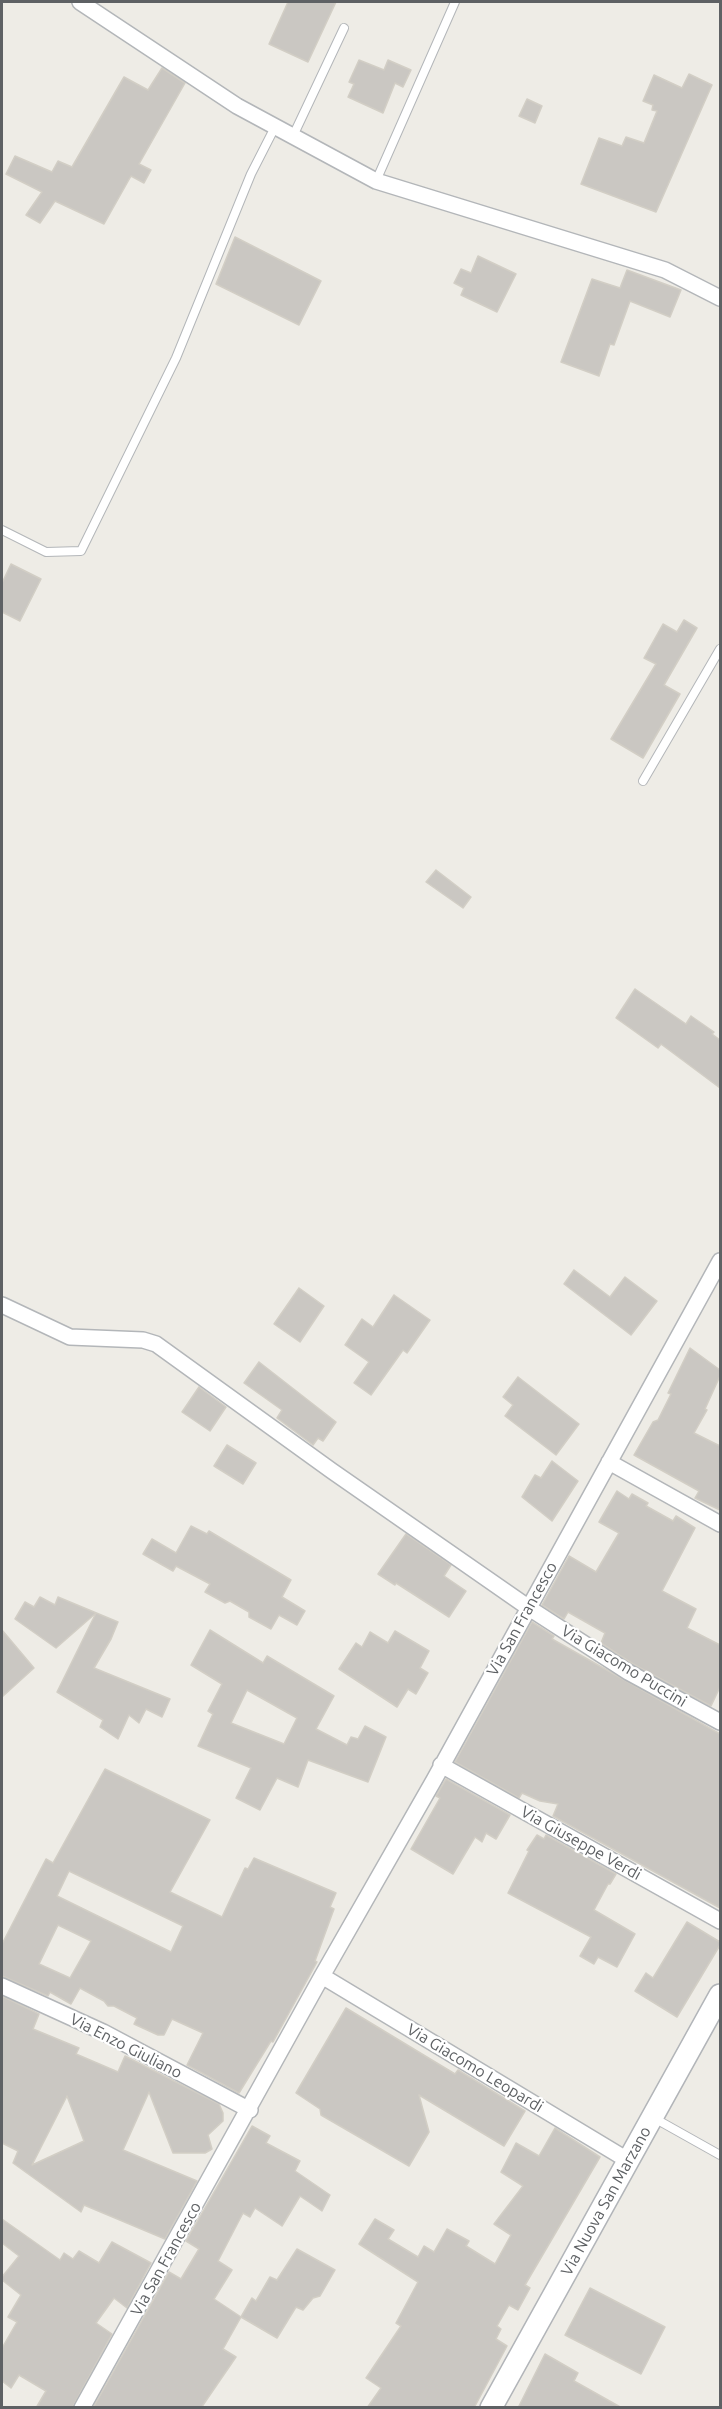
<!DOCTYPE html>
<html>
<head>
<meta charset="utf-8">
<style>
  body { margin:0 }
  #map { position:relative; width:722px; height:2409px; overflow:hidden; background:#eeece6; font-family:Ubuntu,sans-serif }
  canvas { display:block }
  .frame { position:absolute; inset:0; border:3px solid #5e6164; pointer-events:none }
</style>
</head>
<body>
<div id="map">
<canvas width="722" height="2409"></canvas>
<div class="frame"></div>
</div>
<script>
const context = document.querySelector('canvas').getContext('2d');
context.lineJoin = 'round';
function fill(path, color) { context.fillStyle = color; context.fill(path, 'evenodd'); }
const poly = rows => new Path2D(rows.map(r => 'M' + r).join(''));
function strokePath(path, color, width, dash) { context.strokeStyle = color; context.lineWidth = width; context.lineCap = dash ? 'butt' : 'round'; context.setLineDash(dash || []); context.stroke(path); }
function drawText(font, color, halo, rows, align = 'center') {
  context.font = font + ' Ubuntu,sans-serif'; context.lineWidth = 4.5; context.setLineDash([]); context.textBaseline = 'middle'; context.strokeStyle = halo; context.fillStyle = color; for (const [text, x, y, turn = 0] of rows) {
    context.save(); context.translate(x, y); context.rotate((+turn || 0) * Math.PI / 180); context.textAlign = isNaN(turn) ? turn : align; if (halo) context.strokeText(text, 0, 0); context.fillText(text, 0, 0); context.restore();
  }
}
const building = poly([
  [288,2,336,2,308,62,269,44,288,2],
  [359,60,384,70,388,60,411,70,403,87,395,83,383,113,348,97,354,84,349,82,359,60],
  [162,68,185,83,139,164,151,170,144,183,131,176,104,224,55,201,40,223,26,215,42,192,6,174,15,156,52,172,58,161,72,167,124,77,148,90,162,68],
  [689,74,712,85,656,212,581,184,599,138,622,146,626,137,644,143,657,111,652,110,653,105,643,101,654,75,682,88,689,74],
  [527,99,542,106,535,123,519,116,527,99],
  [235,237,321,281,299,325,216,284,235,237],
  [478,256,516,274,497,312,461,295,464,288,454,283,461,269,471,273,478,256],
  [627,270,681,290,670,317,630,301,614,345,610,344,599,376,561,362,592,279,620,288,627,270],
  [11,564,41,579,20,621,2,612,2,583,11,564],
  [684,620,697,628,664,685,680,694,643,758,611,739,656,664,644,658,663,624,677,632,684,620],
  [436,870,471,897,463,908,426,882,436,870],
  [635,989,686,1024,691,1016,714,1032,712,1034,720,1040,720,1088,661,1044,658,1048,616,1018,635,989],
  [574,1270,610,1297,625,1277,657,1301,631,1335,564,1284,574,1270],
  [299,1288,324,1306,300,1342,274,1324,299,1288],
  [394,1295,430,1320,407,1353,403,1350,371,1395,354,1383,369,1362,345,1345,362,1319,373,1327,394,1295],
  [690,1348,720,1370,720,1376,705,1409,707,1410,694,1433,720,1446,720,1510,695,1498,699,1491,634,1455,653,1422,658,1420,671,1394,668,1393,690,1348],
  [259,1362,336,1422,323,1441,318,1438,313,1445,277,1418,282,1410,244,1383,259,1362],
  [518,1377,579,1424,556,1455,505,1416,513,1405,503,1397,518,1377],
  [199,1387,226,1407,210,1431,182,1412,199,1387],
  [227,1445,256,1463,243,1484,214,1466,227,1445],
  [552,1461,578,1481,552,1521,522,1497,535,1475,541,1478,552,1461],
  [617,1491,629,1499,632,1494,648,1503,646,1506,673,1521,676,1516,695,1528,662,1591,696,1609,687,1628,720,1645,720,1687,711,1706,633,1664,601,1643,605,1633,568,1612,564,1619,542,1605,569,1556,596,1572,619,1533,599,1522,617,1491],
  [191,1526,207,1534,209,1531,291,1580,282,1597,305,1611,297,1625,279,1615,271,1629,249,1617,249,1612,230,1601,225,1603,205,1592,210,1584,176,1566,173,1571,143,1554,152,1539,176,1553,191,1526],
  [406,1534,451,1565,444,1576,466,1591,449,1617,396,1583,395,1585,378,1574,406,1534],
  [40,1597,55,1605,58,1597,118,1622,111,1639,94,1668,170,1699,162,1717,146,1709,139,1723,129,1715,118,1739,100,1727,103,1720,57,1692,96,1613,56,1648,15,1619,25,1602,34,1607,40,1597],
  [532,1622,554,1636,552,1639,720,1734,720,1908,553,1816,558,1804,540,1801,522,1793,519,1798,455,1762,532,1622],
  [2,1630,34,1668,2,1697,2,1630],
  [210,1630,263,1663,267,1656,334,1696,316,1729,347,1745,351,1737,358,1739,365,1726,386,1737,368,1782,308,1760,298,1787,277,1778,260,1810,236,1798,251,1768,198,1746,213,1714,208,1711,222,1684,191,1665,210,1630],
  [247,1690,297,1718,284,1744,231,1723,247,1690],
  [395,1631,429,1651,420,1668,428,1673,416,1694,408,1689,397,1707,339,1669,356,1643,362,1647,370,1632,388,1643,395,1631],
  [105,1769,210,1820,170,1892,222,1917,245,1868,248,1869,254,1858,336,1893,330,1907,334,1909,315,1961,317,1962,273,2042,271,2041,239,2093,187,2065,203,2033,172,2019,164,2035,158,2035,134,2024,137,2018,114,2006,108,2006,104,2001,80,1988,71,2004,50,1992,48,1996,2,1976,2,1944,46,1859,53,1863,105,1769],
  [69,1871,183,1926,171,1952,57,1896,69,1871],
  [58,1925,91,1941,70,1978,39,1964,58,1925],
  [446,1779,510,1815,496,1839,486,1833,482,1842,475,1837,453,1874,411,1849,440,1798,436,1796,446,1779],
  [537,1835,544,1839,546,1835,616,1874,610,1884,608,1884,594,1910,635,1934,617,1967,598,1957,594,1964,580,1956,591,1937,508,1893,529,1851,527,1850,537,1835],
  [687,1922,720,1942,720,1945,677,2017,635,1991,646,1973,653,1978,687,1922],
  [2,1996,39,2014,33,2029,79,2048,76,2054,118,2072,125,2056,219,2104,223,2113,223,2121,208,2135,212,2149,205,2153,173,2153,149,2092,123,2150,197,2181,165,2239,84,2205,81,2212,13,2163,18,2151,2,2143,2,1996],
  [67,2096,84,2141,32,2165,67,2096],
  [346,2008,455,2074,458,2070,525,2111,504,2146,419,2095,429,2132,409,2166,321,2115,320,2109,296,2093,346,2008],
  [252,2126,270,2136,266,2143,300,2161,295,2171,330,2195,322,2211,300,2196,282,2226,255,2208,250,2217,243,2213,218,2261,232,2270,214,2299,241,2317,223,2349,236,2357,201,2408,93,2408,169,2272,181,2279,199,2249,186,2241,252,2126],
  [555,2128,600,2157,525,2285,530,2288,518,2310,509,2305,497,2326,501,2329,496,2339,507,2346,474,2408,367,2408,381,2388,366,2378,401,2326,396,2323,418,2282,359,2244,375,2219,394,2230,388,2239,418,2257,424,2246,434,2252,447,2229,469,2241,466,2246,495,2264,511,2235,494,2224,523,2186,501,2172,516,2143,539,2156,555,2128],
  [2,2219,60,2260,64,2253,73,2259,79,2251,99,2263,112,2242,151,2263,127,2308,114,2298,96,2323,112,2334,72,2408,36,2408,46,2391,19,2375,11,2388,2,2381,2,2348,17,2322,8,2317,21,2295,2,2280,2,2277,19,2256,2,2243,2,2219],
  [297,2249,335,2270,320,2296,313,2298,303,2310,296,2307,277,2338,241,2317,252,2298,256,2301,270,2277,277,2280,297,2249],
  [590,2288,665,2327,641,2374,565,2335,590,2288],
  [545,2354,578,2373,574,2381,622,2408,518,2408,545,2354]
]);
const lane = poly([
  [293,136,344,28],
  [376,181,455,2],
  [2,530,46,552,81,551,176,358,251,174,275,127],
  [643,781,720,649],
  [654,2118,720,2155]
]);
const street = poly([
  [80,2,237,106,376,181,665,270,720,298],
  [2,1305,70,1337,143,1340,156,1344,332,1471,529,1608,628,1672,720,1722],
  [609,1462,720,1524],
  [441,1765,720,1921],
  [322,1976,629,2161],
  [2,1986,103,2032,250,2110],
  [82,2408,322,1976,434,1780,720,1261]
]);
const secondary = poly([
  [491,2408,720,1995]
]);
const streetNames = [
  ["Via San Francesco",522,1619,-61],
  ["Via Giacomo Puccini",624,1666,31],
  ["Via Giuseppe Verdi",581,1843,29],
  ["Via Enzo Giuliano",126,2046,27],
  ["Via Giacomo Leopardi",475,2068,31],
  ["Via Nuova San Marzano",606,2201,-61],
  ["Via San Francesco",166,2259,-61]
];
fill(building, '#cac7c2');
strokePath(building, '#d2cec5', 1.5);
strokePath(lane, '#b3b6b9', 10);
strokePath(street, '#b3b6b9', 18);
strokePath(secondary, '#b2b5b9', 24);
strokePath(lane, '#fff', 8);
strokePath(street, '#fff', 15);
strokePath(secondary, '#fff', 21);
drawText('16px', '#5e6164', '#fff', streetNames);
</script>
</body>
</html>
